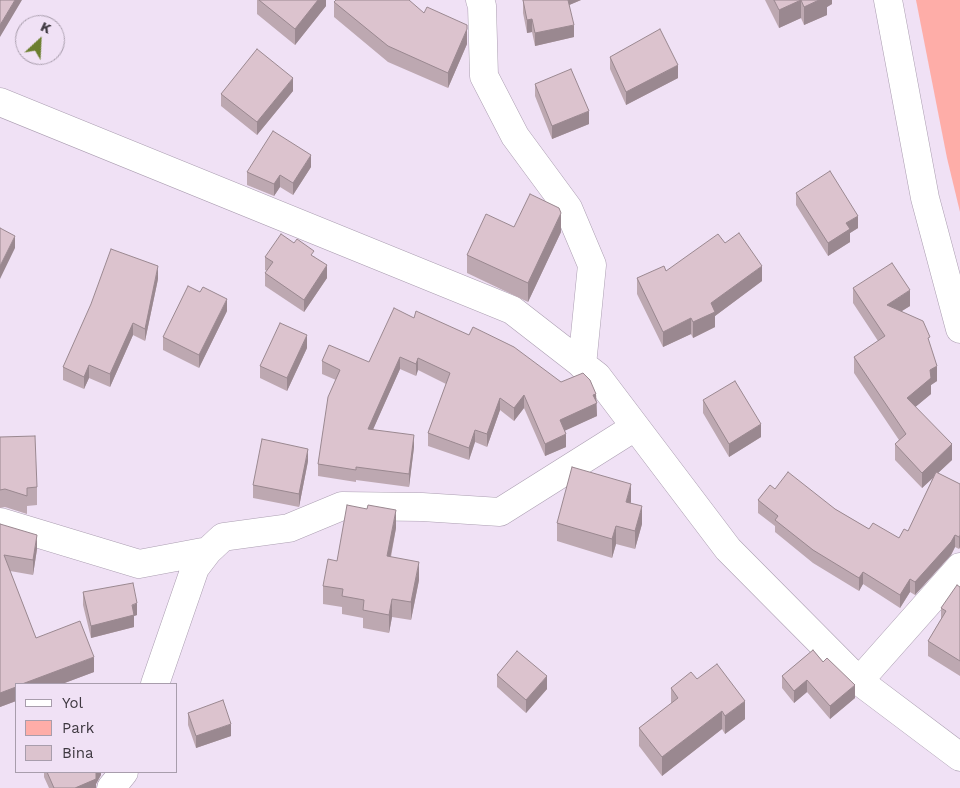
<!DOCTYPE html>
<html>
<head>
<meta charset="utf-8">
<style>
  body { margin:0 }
  #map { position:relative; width:960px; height:788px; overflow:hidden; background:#f0e1f5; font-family:"Work Sans",sans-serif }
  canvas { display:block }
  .legend { position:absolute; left:15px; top:683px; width:162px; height:90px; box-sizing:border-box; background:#f0e1f5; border:1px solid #a89dac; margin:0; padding:6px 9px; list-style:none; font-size:15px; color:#3d373f }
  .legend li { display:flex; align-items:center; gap:10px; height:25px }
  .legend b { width:25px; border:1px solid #a89dac }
  .north { position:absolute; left:15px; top:15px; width:50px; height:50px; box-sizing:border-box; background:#f0e1f5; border:1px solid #a89dac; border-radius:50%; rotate:25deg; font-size:14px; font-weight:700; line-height:20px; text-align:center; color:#3d373f }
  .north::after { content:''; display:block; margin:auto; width:18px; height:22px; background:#6b7e2e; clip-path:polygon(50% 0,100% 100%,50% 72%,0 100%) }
</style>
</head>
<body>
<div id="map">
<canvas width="960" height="788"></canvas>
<ul class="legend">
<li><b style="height:6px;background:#fff"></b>Yol</li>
<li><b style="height:14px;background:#feada8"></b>Park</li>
<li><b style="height:14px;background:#dcc3ce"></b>Bina</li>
</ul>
<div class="north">K</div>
</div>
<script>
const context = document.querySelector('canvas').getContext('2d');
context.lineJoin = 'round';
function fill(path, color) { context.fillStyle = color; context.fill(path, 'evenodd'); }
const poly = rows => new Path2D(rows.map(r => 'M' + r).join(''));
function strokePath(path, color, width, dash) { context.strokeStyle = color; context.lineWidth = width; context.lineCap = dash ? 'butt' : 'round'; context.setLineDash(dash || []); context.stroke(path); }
const green = poly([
  [916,0,960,0,960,212,947,158]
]);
const minor = poly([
  [480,0,482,6,484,76,515,136,568,208,592,265,582,365],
  [888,0,925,198,960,329],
  [0,102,512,310,597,376,728,549,859,681,960,757],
  [0,522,139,564,208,551],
  [859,681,960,567],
  [155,684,195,568,208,551,223,537,289,528,342,506,422,507,500,512,635,427],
  [111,788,124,772]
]);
const wall = poly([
  [257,0,326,0,326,6,295,45,257,14],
  [523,0,581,0,569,5,574,37,535,46,532,32,527,33,523,13],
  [765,0,832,0,832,4,827,7,827,15,804,25,801,18,779,28],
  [334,2,424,13,467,44,448,88,388,62,334,17],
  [610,57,678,78,626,105,610,69],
  [535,84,589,124,552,139,535,96],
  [293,91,257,135,221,106,221,94],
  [311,167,293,195,280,187,274,196,247,185,247,172],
  [796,193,858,228,850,233,850,242,828,256,796,205],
  [514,227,561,232,528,302,467,273,467,255],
  [725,243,762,281,715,316,715,327,693,338,691,334,663,347,637,294,637,278,666,271],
  [314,256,327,278,304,312,265,286,265,273,267,271,265,270,265,257],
  [158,279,145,341,133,335,110,387,89,378,84,389,63,380,63,367],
  [853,288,910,306,902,311,930,344,937,381,931,385,931,394,915,407,952,460,938,473,960,484,960,547,959,549,955,547,951,555,915,595,910,592,900,608,863,584,859,591,813,563,775,532,775,526,758,513,758,500,775,489,835,509,869,529,899,538,908,531,933,478,922,488,895,460,895,444,899,440,854,373,854,357,878,341,853,303],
  [227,311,199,368,163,350,163,337],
  [414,318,561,382,596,394,597,416,565,430,566,447,545,456,524,408,514,421,500,410,487,447,475,442,469,460,428,446,428,433,446,384,418,370,416,376,400,369,373,429,414,447,409,487,356,480,356,482,318,476,318,464,336,380,322,374,322,361,369,362],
  [307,348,287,391,260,378,260,366],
  [703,400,761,437,729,457,703,413],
  [0,437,37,487,37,505,27,506,27,514,5,507,0,508],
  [308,461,299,507,253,498,253,485],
  [631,503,642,524,635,549,616,544,612,558,557,541,557,523],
  [0,524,37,549,33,575,10,571,36,638,94,672,0,707],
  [396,528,391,557,419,580,411,620,392,617,389,633,363,628,363,618,342,614,342,607,323,604,323,586,337,561],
  [960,587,960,676,928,656,928,641,941,619,941,608],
  [83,592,137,615,134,616,134,627,91,638,83,605],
  [813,650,855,698,830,719,807,692,794,703,782,688,782,676],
  [497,675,547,689,526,713,497,687],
  [697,679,745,719,725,734,722,729,662,776,639,746,639,728,671,704,671,688],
  [188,713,231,736,196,748,188,725],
  [44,772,101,772,101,775,96,784,96,788,49,788,44,777]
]);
const shadedWall = poly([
  [15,0,22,0,0,37,0,25],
  [318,0,326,0,326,6,295,45,295,29],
  [567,0,581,0,567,6],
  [801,0,801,18,779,28,779,10],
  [819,0,832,0,832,4,827,7,827,15,804,25,804,7],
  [532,19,532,32,527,33,527,20],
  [574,25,574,37,535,46,535,33],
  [467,29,467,44,448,88,448,73],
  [678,65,678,78,626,105,626,92],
  [293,78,293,91,257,135,257,122],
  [589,111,589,124,552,139,552,126],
  [311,155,311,167,293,195,293,183],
  [280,175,280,187,274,196,274,184],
  [561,213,561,232,528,302,528,283],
  [858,216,858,228,850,233,850,242,828,256,828,243,846,223],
  [15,236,15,248,0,279,0,266],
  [327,265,327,278,304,312,304,300],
  [158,266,158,279,145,341,145,329],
  [762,266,762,281,715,316,715,327,693,338,693,322,711,303],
  [910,290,910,306,887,320,887,305],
  [227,299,227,311,199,368,199,355],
  [691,318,691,334,663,347,663,332],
  [133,323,133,335,110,387,110,374],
  [307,335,307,348,287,391,287,378],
  [400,357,400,369,368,441,368,429],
  [418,358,418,370,416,376,416,364],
  [89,365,89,378,84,389,84,377],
  [937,366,937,381,931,385,931,394,907,414,907,398,930,370],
  [596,394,597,416,560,433,560,420,593,395],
  [524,395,524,408,514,421,514,408],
  [500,398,500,410,487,447,487,434],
  [761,424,761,437,729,457,729,444],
  [475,430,475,442,469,460,469,448],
  [566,434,566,447,545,456,545,444],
  [414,435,414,447,409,487,409,474],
  [952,444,952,460,922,488,922,473],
  [308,449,308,461,299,507,299,494],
  [631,484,631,502,626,520,626,502],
  [642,506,642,524,635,549,635,531],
  [396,510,396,528,387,574,387,556],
  [616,526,616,544,612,558,612,539],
  [37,535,37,549,33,575,33,560],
  [955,535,955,547,951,555,915,595,915,582],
  [960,535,960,547,959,549,959,537],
  [419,562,419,580,411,620,411,602],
  [863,572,863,584,859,591,859,578],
  [910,579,910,592,900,608,900,595],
  [392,599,392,617,389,633,389,615],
  [137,603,137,615,134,616,134,627,91,638,91,626],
  [94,657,94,672,62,684,22,684],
  [547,676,547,689,526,713,526,700],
  [807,680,807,692,794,703,794,691],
  [855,685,855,698,830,719,830,706],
  [16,687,16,701,0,707,0,693],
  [745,701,745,719,725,734,725,716],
  [722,711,722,729,662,776,662,757],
  [231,724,231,736,196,748,196,736],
  [96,772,101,772,101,775,96,784,96,788,75,788]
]);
const building = poly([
  [0,0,15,0,0,25,0,0],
  [259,0,318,0,295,29,259,0],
  [336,0,409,0,424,13,427,7,467,25,467,29,448,73,388,46,334,2,336,0],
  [523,0,568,0,574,25,535,33,532,19,527,20,523,0],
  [774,0,819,0,804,7,801,0,779,10,774,0],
  [660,29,678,65,626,92,610,57,660,29],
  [257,49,293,78,257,122,221,94,257,49],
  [571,69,589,111,552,126,535,84,571,69],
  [273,131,311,155,293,183,280,175,274,184,247,172,273,131],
  [830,171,858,216,846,223,850,229,828,243,796,193,830,171],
  [530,194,559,208,561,213,528,283,467,255,486,214,514,227,530,194],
  [0,228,15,236,0,266,0,228],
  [739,233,762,266,711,303,715,312,693,322,691,318,663,332,637,278,664,266,666,271,718,234,725,243,739,233],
  [281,234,294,243,297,239,314,251,311,255,327,265,304,300,265,273,273,262,265,257,281,234],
  [111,249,158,266,145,329,133,323,110,374,89,365,84,377,63,367,91,304,111,249],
  [892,263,910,290,887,305,923,321,930,337,928,338,937,366,930,370,931,378,907,398,952,444,922,473,895,444,906,434,854,357,885,336,853,288,892,263],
  [188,286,200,292,203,287,227,299,199,355,163,337,188,286],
  [394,308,414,318,416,311,469,335,473,327,514,347,561,382,583,373,590,380,596,394,593,395,597,403,560,420,566,434,545,444,524,395,514,408,500,398,487,434,475,430,469,448,428,433,450,373,418,358,416,364,400,357,368,429,414,435,409,474,356,467,356,470,318,464,328,397,340,370,322,361,329,345,369,362,394,308],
  [280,323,307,335,287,378,260,366,280,323],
  [735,381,761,424,729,444,703,400,735,381],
  [35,436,37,487,27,488,27,496,5,489,0,490,0,437,35,436],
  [262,439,308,449,299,494,253,485,262,439],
  [572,467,631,484,626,502,642,506,635,531,616,526,612,539,557,523,572,467],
  [788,472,835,509,869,529,873,523,899,538,904,529,908,531,936,472,960,484,960,535,959,537,955,535,951,542,915,582,910,579,900,595,863,572,859,578,813,550,775,520,778,516,758,500,770,485,775,489,788,472],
  [347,505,367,509,368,505,396,510,387,556,419,562,411,602,392,599,389,615,363,610,364,600,342,596,343,589,323,586,328,559,337,561,347,505],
  [0,524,37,535,33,560,4,555,36,638,80,621,94,657,22,684,16,684,16,687,0,693,0,524],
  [133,583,137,603,132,605,134,615,91,626,83,592,133,583],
  [957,585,960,587,960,661,928,641,946,611,941,608,957,585],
  [813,650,823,662,827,658,855,685,830,706,807,680,794,691,782,676,813,650],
  [517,651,547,676,526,700,497,675,517,651],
  [717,664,745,701,725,716,722,711,662,757,639,728,678,698,671,688,691,672,697,679,717,664],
  [223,700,231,724,196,736,188,713,223,700],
  [47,772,96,772,96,779,75,788,54,788,47,772]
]);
fill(green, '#feada8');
strokePath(minor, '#ab9eb1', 29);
strokePath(minor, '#fff', 28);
fill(wall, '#bda8b1');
fill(shadedWall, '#9a8890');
fill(building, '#dcc3ce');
strokePath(building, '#9a8890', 1);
</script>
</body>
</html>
